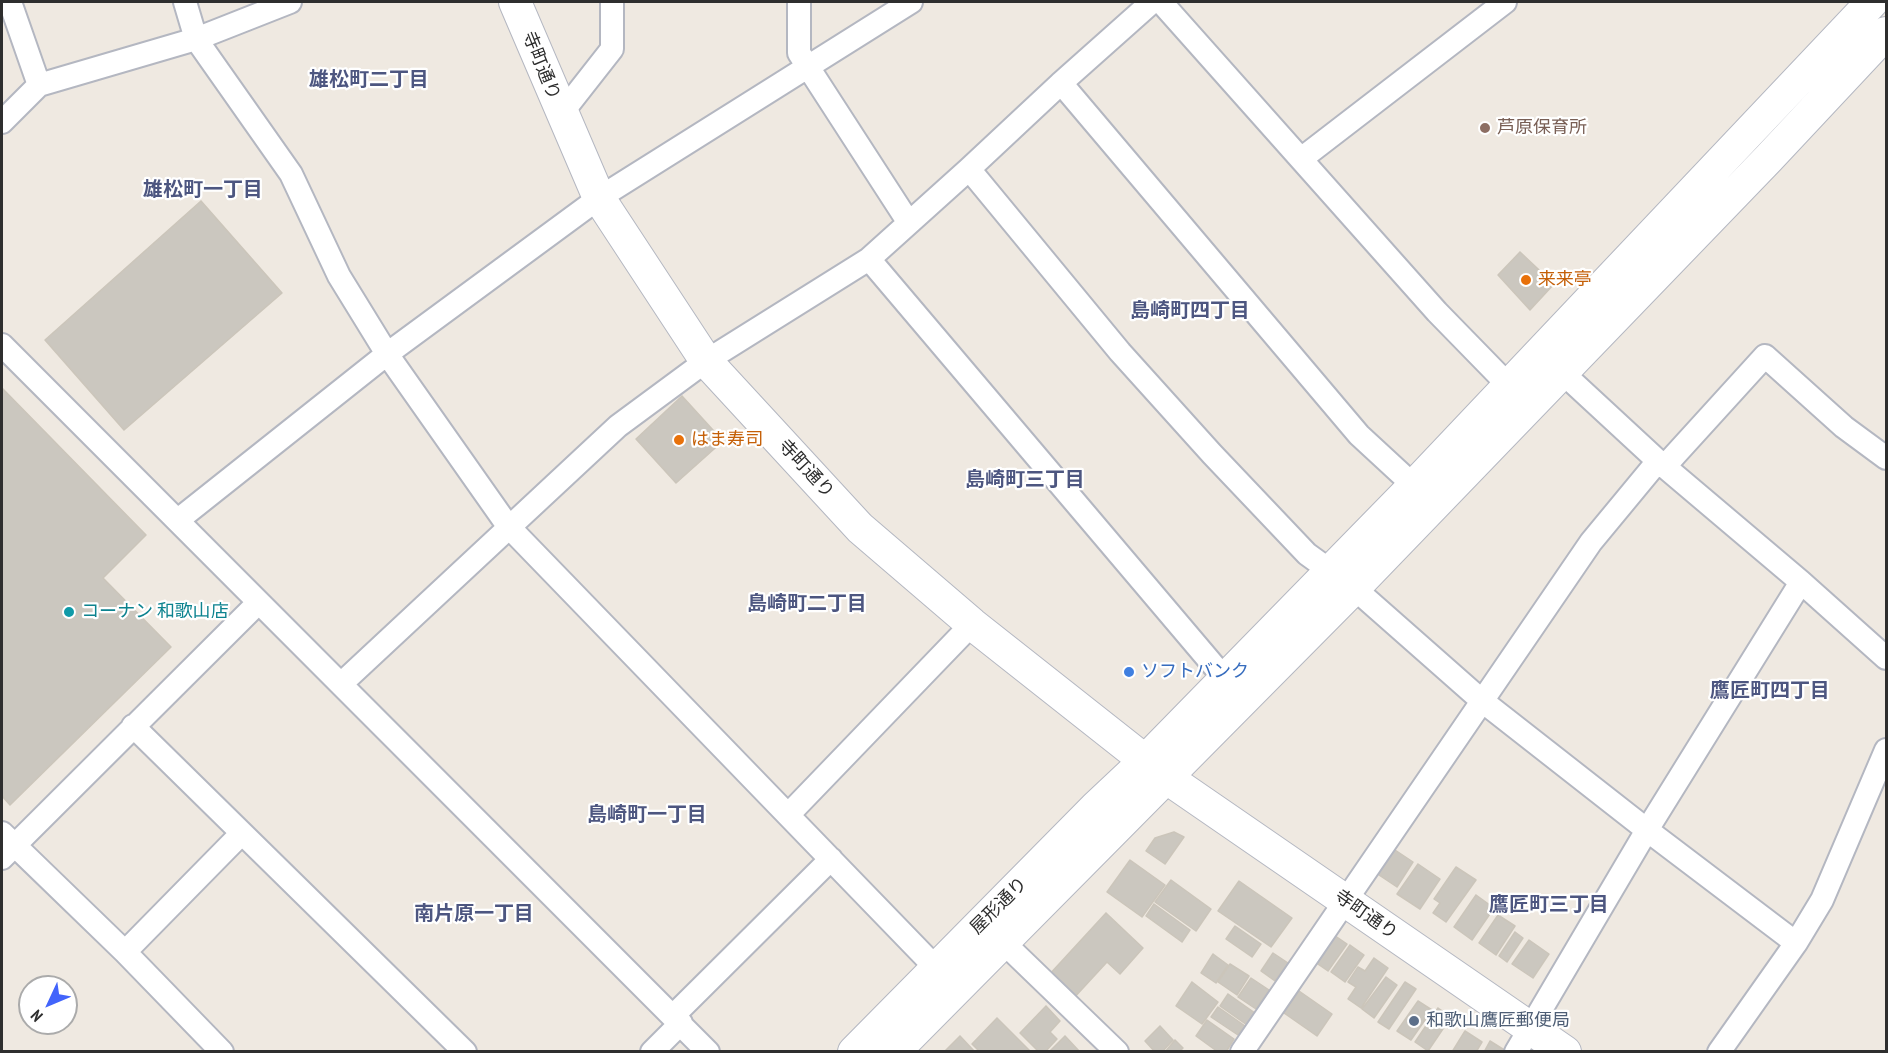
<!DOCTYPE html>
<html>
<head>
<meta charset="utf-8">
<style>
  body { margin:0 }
  #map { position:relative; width:1888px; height:1053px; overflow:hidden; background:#efe9e1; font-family:"PT Sans Narrow",sans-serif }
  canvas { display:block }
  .frame { position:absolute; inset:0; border:3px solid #2e2e2e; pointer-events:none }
  .north { position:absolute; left:18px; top:975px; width:60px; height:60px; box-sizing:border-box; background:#fff; border:2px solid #ababab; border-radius:50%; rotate:226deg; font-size:16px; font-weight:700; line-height:24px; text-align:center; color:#2e2e2e }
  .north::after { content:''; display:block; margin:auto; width:21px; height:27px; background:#4264fb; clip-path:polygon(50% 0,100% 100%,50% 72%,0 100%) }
</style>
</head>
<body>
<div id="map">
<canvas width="1888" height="1053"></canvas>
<div class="frame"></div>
<div class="north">N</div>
</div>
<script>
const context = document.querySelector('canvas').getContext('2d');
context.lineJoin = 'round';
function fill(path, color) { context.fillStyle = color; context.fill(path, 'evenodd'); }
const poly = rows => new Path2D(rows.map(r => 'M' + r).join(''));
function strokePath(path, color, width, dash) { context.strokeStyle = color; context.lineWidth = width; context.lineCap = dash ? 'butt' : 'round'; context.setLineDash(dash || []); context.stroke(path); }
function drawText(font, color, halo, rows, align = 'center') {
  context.font = font + ' "PT Sans Narrow","Noto Sans JP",sans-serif'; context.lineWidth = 4.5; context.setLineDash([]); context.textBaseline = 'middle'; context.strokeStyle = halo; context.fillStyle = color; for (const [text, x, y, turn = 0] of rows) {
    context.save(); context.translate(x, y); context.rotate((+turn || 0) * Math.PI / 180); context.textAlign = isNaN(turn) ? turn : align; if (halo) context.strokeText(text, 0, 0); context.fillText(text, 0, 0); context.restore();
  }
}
const building = poly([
  [201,201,282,293,124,430,45,340,201,201],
  [1520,252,1554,284,1530,310,1498,275,1520,252],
  [2,388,146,535,103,578,171,647,10,805,2,796,2,388],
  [682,396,723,441,676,483,636,439,682,396],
  [1174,832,1184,837,1165,864,1146,851,1155,838,1174,832],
  [1392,848,1413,862,1397,887,1376,873,1392,848],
  [1130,860,1165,885,1142,917,1107,892,1130,860],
  [1418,864,1440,879,1420,909,1397,894,1418,864],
  [1456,867,1476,880,1446,922,1433,913,1440,903,1434,899,1456,867],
  [1171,880,1211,909,1196,931,1155,902,1171,880],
  [1239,881,1292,918,1271,947,1218,911,1239,881],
  [1476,895,1494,908,1472,940,1454,927,1476,895],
  [1154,904,1190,930,1182,942,1146,916,1154,904],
  [1106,913,1143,948,1120,974,1107,962,1072,1000,1048,976,1106,913],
  [1498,915,1515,926,1496,955,1479,943,1498,915],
  [1235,926,1261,944,1252,957,1226,939,1235,926],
  [1515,932,1523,938,1507,962,1499,956,1515,932],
  [1331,933,1347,944,1328,971,1312,960,1331,933],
  [1529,940,1549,954,1533,978,1512,964,1529,940],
  [1350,945,1364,955,1345,982,1331,972,1350,945],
  [1273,953,1288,963,1275,981,1261,971,1273,953],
  [1213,954,1228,965,1216,983,1201,973,1213,954],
  [1374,958,1388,968,1361,1008,1348,999,1356,987,1348,982,1358,967,1365,971,1374,958],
  [1230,964,1249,976,1237,995,1218,982,1230,964],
  [1386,977,1397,985,1374,1018,1362,1009,1386,977],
  [1251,978,1269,990,1256,1009,1238,997,1251,978],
  [1192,982,1218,1002,1202,1024,1176,1006,1192,982],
  [1405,982,1416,989,1389,1029,1378,1022,1405,982],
  [1299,991,1332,1014,1317,1036,1284,1013,1299,991],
  [1228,994,1255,1013,1247,1025,1220,1006,1228,994],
  [1418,1001,1432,1010,1411,1040,1397,1031,1418,1001],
  [1046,1006,1060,1021,1050,1032,1057,1039,1045,1052,1039,1052,1020,1033,1046,1006],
  [1218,1007,1245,1026,1238,1035,1211,1017,1218,1007],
  [1438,1008,1451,1017,1428,1051,1415,1042,1438,1008],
  [997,1018,1031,1052,980,1052,972,1044,997,1018],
  [1207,1020,1234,1039,1226,1052,1218,1052,1196,1036,1207,1020],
  [1160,1026,1173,1040,1162,1052,1155,1052,1145,1041,1160,1026],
  [1465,1031,1482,1042,1476,1052,1452,1052,1465,1031],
  [960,1036,975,1052,944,1052,960,1036],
  [1065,1036,1080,1052,1049,1052,1065,1036],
  [1175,1040,1183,1048,1179,1052,1165,1052,1175,1040],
  [1490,1041,1506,1051,1505,1052,1484,1052,1490,1041]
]);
const street = poly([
  [185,2,196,39,291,174,339,276,387,354,508,526,937,969],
  [799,2,799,53,909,223],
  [1161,2,1437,312,1519,396],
  [1061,83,1359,435,1424,495],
  [39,85,196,39,290,2],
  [561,114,612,49,612,2],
  [2,122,39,85,10,2],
  [1301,159,1505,2],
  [969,169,1120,352,1212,454,1307,554,1354,588,1481,700,1647,830,1796,943],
  [869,259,1225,679],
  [2,345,708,1052],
  [1552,363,1658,461,1801,582,1886,658],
  [1664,467,1765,356,1844,427,1886,458],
  [178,520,387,354,599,198,911,2],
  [341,684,618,426,706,361,869,259,969,169,1061,83,1152,2],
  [133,726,465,1052],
  [788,815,972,624],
  [2,833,125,952,222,1052],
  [2,858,258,603],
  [1003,942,1117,1052],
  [125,952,241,834],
  [673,1016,831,859],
  [652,1052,681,1023],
  [1242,1052,1591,542,1658,461],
  [1516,1052,1647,830,1801,582],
  [1719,1052,1796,943,1822,900,1886,750]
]);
const secondary = poly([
  [515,2,599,198,706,361,860,528,972,624,1167,778,1565,1052],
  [854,1052,1095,808,1145,761,1414,486,1872,2],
  [894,1052,1354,588,1769,158,1886,33]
]);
const markers = [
  [1485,128,6,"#8d6e63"],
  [1526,280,6,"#e8710a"],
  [679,440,6,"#e8710a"],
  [69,612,6,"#0f9aa8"],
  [1129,672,6,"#3f7fe0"],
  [1414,1021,6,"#5c6f8a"]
];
const streetNames = [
  ["寺町通り",541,66,68],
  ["寺町通り",806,469,47],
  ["屋形通り",999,906,-45],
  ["寺町通り",1366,915,35]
];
const educationNames = [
  ["芦原保育所",1497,128]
];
const foodNames = [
  ["来来亭",1538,280],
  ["はま寿司",691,440]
];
const cultureNames = [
  ["コーナン 和歌山店",81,612]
];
const shopNames = [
  ["ソフトバンク",1141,672]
];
const serviceNames = [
  ["和歌山鷹匠郵便局",1426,1021]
];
const neighbourhoodNames = [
  ["雄松町二丁目",369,80],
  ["雄松町一丁目",203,190],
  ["島崎町四丁目",1190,311],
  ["島崎町三丁目",1025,480],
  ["島崎町二丁目",807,604],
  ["鷹匠町四丁目",1770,691],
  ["島崎町一丁目",647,815],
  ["鷹匠町三丁目",1549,905],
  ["南片原一丁目",474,914]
];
fill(building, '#cbc7bf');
strokePath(building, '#cbc5ba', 1.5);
strokePath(street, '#b4b7c1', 26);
strokePath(secondary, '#b4b7c1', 34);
strokePath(street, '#fff', 22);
strokePath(secondary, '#fff', 32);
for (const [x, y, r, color] of markers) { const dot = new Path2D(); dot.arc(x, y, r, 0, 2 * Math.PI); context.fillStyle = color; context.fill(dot); strokePath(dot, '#fff', 2); }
drawText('18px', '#2e2e2e', '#fff', streetNames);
drawText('18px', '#785e54', '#fff', educationNames, 'left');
drawText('18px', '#c56008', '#fff', foodNames, 'left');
drawText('18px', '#0d838f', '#fff', cultureNames, 'left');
drawText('18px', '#366cbe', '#fff', shopNames, 'left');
drawText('18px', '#4e5e75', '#fff', serviceNames, 'left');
drawText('bold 20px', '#4d5680', '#fff', neighbourhoodNames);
</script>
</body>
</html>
